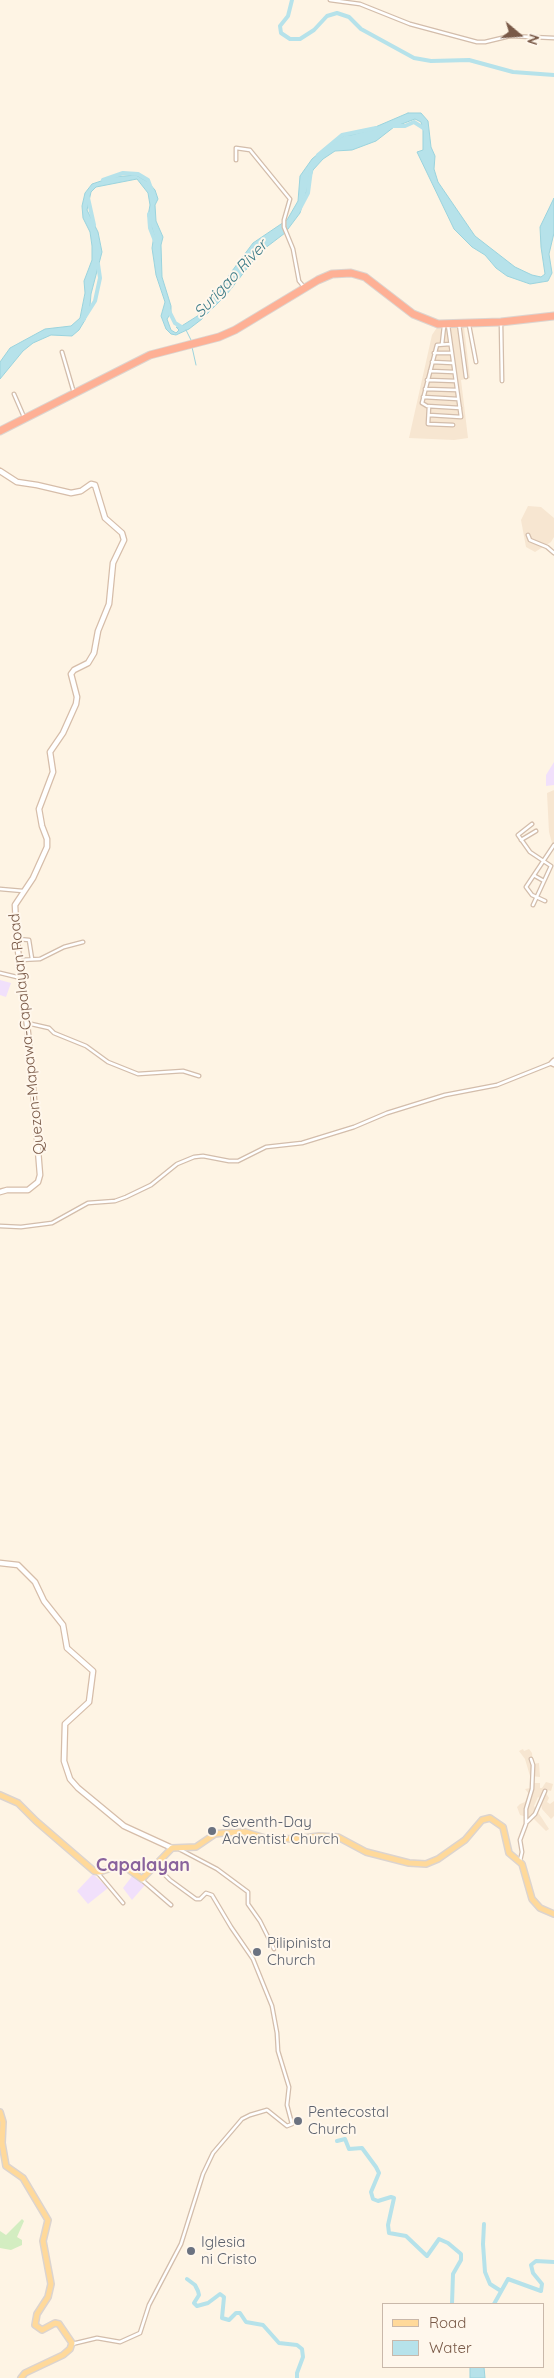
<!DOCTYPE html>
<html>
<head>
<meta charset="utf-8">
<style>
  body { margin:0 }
  #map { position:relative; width:554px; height:2378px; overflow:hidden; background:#fef4e4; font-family:Quicksand,sans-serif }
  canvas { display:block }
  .legend { position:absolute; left:382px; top:2303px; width:162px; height:65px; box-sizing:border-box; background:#fff7ec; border:1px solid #c9b8aa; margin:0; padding:6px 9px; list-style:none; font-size:15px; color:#795947 }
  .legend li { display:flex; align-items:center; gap:10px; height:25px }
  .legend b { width:25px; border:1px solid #c9b8aa }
  .north { position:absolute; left:494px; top:10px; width:50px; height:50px; -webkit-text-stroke:4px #fff7ec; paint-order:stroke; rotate:108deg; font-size:14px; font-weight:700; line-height:20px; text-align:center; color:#795947 }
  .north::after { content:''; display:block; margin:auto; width:18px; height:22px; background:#795947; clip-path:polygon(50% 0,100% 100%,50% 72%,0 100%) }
</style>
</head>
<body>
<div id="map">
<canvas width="554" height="2378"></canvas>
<ul class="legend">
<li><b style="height:6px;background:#ffd99a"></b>Road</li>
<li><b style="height:14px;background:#b6e2ea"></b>Water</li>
</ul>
<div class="north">N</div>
</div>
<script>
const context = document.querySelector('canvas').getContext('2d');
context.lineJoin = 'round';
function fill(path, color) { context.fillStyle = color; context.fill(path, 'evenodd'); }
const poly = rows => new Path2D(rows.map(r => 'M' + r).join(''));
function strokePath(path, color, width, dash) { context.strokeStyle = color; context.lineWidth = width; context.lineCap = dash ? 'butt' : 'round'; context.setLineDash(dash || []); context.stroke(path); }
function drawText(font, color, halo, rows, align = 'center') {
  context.font = font + ' Quicksand,sans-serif'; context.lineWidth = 4; context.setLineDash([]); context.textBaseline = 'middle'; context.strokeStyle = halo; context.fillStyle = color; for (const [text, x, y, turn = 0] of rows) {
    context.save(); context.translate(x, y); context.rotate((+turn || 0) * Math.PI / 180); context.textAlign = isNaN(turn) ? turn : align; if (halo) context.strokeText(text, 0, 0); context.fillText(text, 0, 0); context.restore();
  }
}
const residential = poly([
  [438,326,464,327,470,378,461,380,468,438,454,440,409,438,432,335],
  [528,506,541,507,554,518,554,537,551,542,535,552,526,547,521,520],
  [554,786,554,842,552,843,549,832,547,793,554,790],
  [523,1749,524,1751,529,1749,532,1753,533,1764,539,1763,540,1777,530,1776,525,1759,519,1751],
  [546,1782,553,1784,551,1791,547,1790,546,1793,549,1798,547,1802,550,1804,554,1801,554,1816,551,1819,542,1809,540,1798,538,1797,534,1806,549,1829,546,1831,534,1819,520,1815,517,1807,520,1804,525,1802,529,1794,525,1789,530,1788,530,1783,540,1783,540,1788,542,1788]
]);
const education = poly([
  [554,762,554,785,546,786,546,775],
  [0,980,11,983,6,997,0,995],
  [93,1874,108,1888,88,1904,77,1891],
  [133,1875,145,1885,132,1900,123,1888]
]);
const green = poly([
  [22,2219,24,2221,17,2237,22,2240,22,2245,11,2250,0,2248,0,2231,6,2235]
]);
const water = poly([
  [408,113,421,113,428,121,431,147,435,156,434,169,438,182,475,236,515,267,532,275,541,277,545,274,541,247,540,227,554,198,554,233,549,254,552,273,548,281,530,284,507,276,496,268,485,255,472,247,454,229,417,152,423,150,423,130,421,122,415,119,394,127,376,141,352,150,335,151,323,159,313,170,300,213,285,233,260,252,227,294,202,319,189,329,176,335,171,334,166,329,161,316,165,302,156,275,152,248,154,235,148,216,150,205,148,193,137,179,96,187,91,192,87,210,98,232,102,252,91,294,90,306,85,320,79,330,72,336,51,335,33,343,23,351,0,379,0,362,10,348,45,329,71,326,80,318,85,293,84,281,92,260,92,246,90,232,83,218,82,206,85,193,92,184,113,177,136,175,148,182,155,190,158,199,155,205,156,221,163,237,161,245,162,277,171,306,171,313,167,319,171,330,176,333,179,330,176,327,180,327,199,315,253,243,287,220,298,201,300,176,312,159,326,147,345,135,351,135,366,131,408,113],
  [470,2367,484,2367,485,2378,470,2378,470,2367]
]);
const stream = poly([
  [186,330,191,340],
  [192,347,196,365]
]);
const river = poly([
  [292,0,288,16,280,26,281,33,290,39,300,39,314,30,327,16,337,13,349,17,361,29,414,58,431,61,469,60,513,72,554,75],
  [392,126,405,126,414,122,425,129],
  [318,155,342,135,376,128],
  [103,180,123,173,138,174,148,180,152,191],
  [88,198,94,225],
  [299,210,308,193,311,170],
  [149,214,150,228,155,241],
  [168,309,175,323,183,328],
  [83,320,95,301,100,278,98,264],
  [337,2141,345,2139,349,2149,362,2148,376,2167,379,2173,371,2192,373,2199,378,2201,391,2197,394,2198,388,2225,389,2233,406,2236,427,2256,439,2239,448,2243,461,2254,461,2260,453,2274,452,2304],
  [484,2224,483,2244,485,2272,490,2284,501,2291],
  [187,2279,195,2285,198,2291,199,2295,194,2303,197,2306,208,2303,220,2294,224,2297,222,2318,229,2320,236,2313,240,2313,246,2322,263,2325,279,2343,297,2345,302,2349,303,2357,297,2373,297,2378],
  [494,2304,508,2279,541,2291,542,2284,533,2273,531,2265,536,2261,554,2262]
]);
const street = poly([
  [330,0,360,4,410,24,477,42,485,42,510,36,554,38],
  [236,160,236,148,250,150,290,199,284,220,284,227,293,249,299,281,304,287],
  [501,323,502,381],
  [459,324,466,377],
  [469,325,476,362],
  [442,344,444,326],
  [450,344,437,345,422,403,427,406,460,408],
  [62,352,74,393],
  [434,353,451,353],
  [432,362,453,363],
  [430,371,454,372],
  [427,380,456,381],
  [425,389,457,390],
  [14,394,24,417],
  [423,397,458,399],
  [429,406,428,424,453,425],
  [429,415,461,417,448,325],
  [528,535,530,540,547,547,554,553],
  [532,824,518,835,530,852,551,866,533,905],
  [521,840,536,831],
  [535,876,544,881],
  [0,889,23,891],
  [545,901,532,895,526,887,554,845],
  [18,939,29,940,32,959],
  [19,960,40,959,64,947,83,942],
  [0,973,21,978],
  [27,1023,49,1028,54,1033,86,1046,108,1062,138,1074,183,1071,199,1076],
  [0,1226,21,1227,52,1223,88,1203,115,1201,126,1197,151,1185,177,1164,194,1157,203,1156,229,1161,238,1161,266,1147,302,1143,354,1127,387,1113,445,1095,497,1085,552,1063],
  [527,1822,535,1814,545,1791],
  [179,1849,217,1869,248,1892,248,1904,260,1921,274,1949],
  [520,1861,522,1852,520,1840,526,1824,526,1809,532,1789,533,1765,531,1759],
  [97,1872,123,1903],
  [142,1880,171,1905],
  [72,2344,97,2338,120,2342,140,2333,149,2305,181,2244,203,2174,213,2153,242,2119,250,2115,267,2110,287,2126,292,2124,287,2105,289,2087,278,2051,277,2033,272,2006,253,1959,231,1927,212,1895,206,1893,200,1899,196,1899,170,1880,156,1866]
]);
const secondary = poly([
  [0,471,17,482,37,485,71,493,81,491,91,484,95,485,105,518,122,533,124,540,113,563,109,604,98,631,94,653,88,663,74,670,71,674,77,697,76,704,63,733,50,752,53,772,39,809,42,826,47,839,47,847,33,878,15,905,17,942,30,1050,40,1175,38,1182,28,1190,7,1190,0,1192],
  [554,1061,552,1063,554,1064],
  [0,1563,18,1565,35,1582,44,1601,63,1625,67,1648,93,1671,89,1702,65,1724,64,1761,70,1779,78,1788,124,1826,172,1848]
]);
const primary = poly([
  [0,1795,18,1803,36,1821,94,1871,99,1872,118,1866,128,1869,142,1879,172,1848,196,1847,215,1834,223,1833,245,1832,265,1838,295,1839,319,1836,338,1837,366,1852,409,1863,426,1864,438,1859,465,1840,482,1820,490,1818,503,1827,509,1853,522,1864,532,1899,540,1908,554,1914],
  [0,2112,3,2122,2,2143,6,2166,23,2178,48,2220,43,2241,51,2284,48,2297,37,2314,35,2325,42,2330,55,2323,59,2324,72,2343,70,2349,63,2355,25,2373,21,2378]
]);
const highway = poly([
  [0,431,150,355,219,337,235,330,318,280,332,274,351,273,365,277,413,314,438,324,501,322,554,316]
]);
const markers = [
  [212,1831,5,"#6b7280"],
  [257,1952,5,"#6b7280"],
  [298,2121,5,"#6b7280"],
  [191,2251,5,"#6b7280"]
];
const streetNames = [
  ["Quezon-Mapawa-Capalayan Road",27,1034,-96]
];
const worshipNames = [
  ["Seventh-Day",222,1822],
  ["Adventist Church",222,1839],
  ["Pilipinista",267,1943],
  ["Church",267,1960],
  ["Pentecostal",308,2112],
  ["Church",308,2129],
  ["Iglesia",201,2242],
  ["ni Cristo",201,2259]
];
const waterNames = [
  ["Surigao River",231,279,-47]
];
const quarterNames = [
  ["Capalayan",143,1866]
];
fill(residential, '#f7e6d1');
fill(education, '#f1e0fb');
fill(green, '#d3edc1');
fill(water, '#b6e2ea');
strokePath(water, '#9bd3dd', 1);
strokePath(stream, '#9bd3dd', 1);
strokePath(river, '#b6e2ea', 4);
strokePath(street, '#d3bdab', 5);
strokePath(secondary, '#d6bda9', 7);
strokePath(primary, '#dcd4cf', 8);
strokePath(highway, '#dcd4cf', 9);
strokePath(street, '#fff', 2.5);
strokePath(secondary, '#fff', 4.5);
strokePath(primary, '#ffd99a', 5);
strokePath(highway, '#feb095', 7);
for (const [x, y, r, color] of markers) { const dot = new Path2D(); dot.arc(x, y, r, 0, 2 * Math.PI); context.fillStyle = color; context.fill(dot); strokePath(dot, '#fff7ec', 2); }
drawText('15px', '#795947', '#fff7ec', streetNames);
drawText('15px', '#5b616d', '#fff7ec', worshipNames, 'left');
drawText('italic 16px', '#3b7b87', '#fff7ec', waterNames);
drawText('bold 18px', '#89629d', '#fff7ec', quarterNames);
</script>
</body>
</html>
